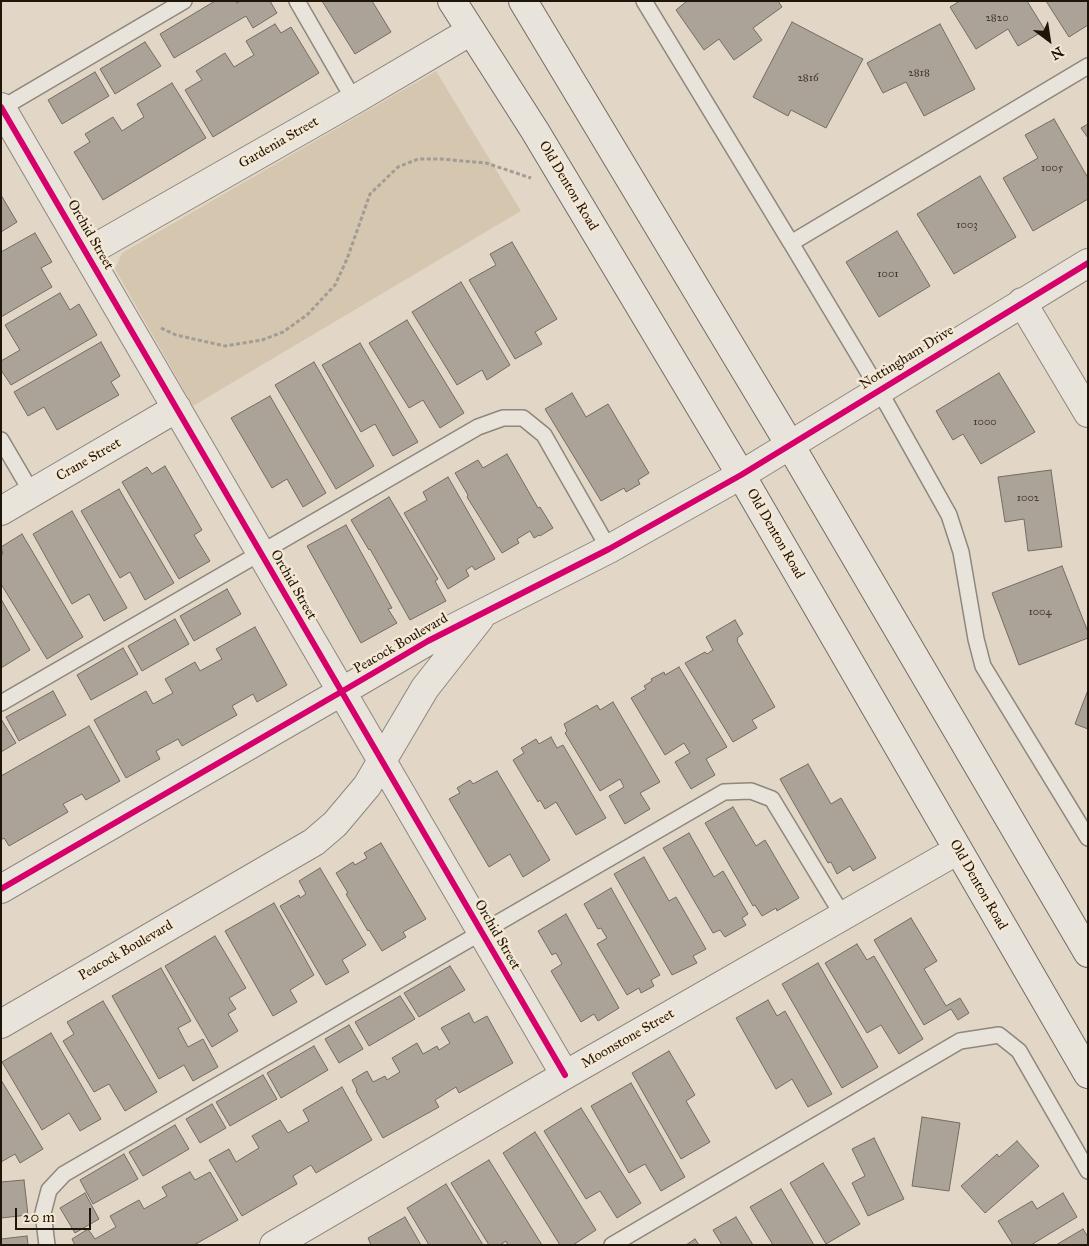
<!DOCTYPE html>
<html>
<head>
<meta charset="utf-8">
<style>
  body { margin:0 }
  #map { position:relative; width:1089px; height:1246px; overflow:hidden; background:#e2d7c7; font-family:"IM FELL Great Primer",serif }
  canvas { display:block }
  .frame { position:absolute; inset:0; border:2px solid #1f1508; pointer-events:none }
  .north { position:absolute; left:1024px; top:15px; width:50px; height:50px; -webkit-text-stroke:4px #f4e7d3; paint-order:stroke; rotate:149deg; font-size:14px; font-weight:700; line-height:20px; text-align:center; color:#1f1508 }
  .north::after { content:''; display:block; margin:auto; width:18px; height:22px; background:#1f1508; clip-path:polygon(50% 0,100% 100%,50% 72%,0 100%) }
  .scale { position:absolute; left:15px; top:1208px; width:76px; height:22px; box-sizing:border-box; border:2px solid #1f1508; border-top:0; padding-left:6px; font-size:15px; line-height:18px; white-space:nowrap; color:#1f1508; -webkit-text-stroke:4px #f4e7d3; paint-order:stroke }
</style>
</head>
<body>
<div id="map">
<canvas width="1089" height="1246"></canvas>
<div class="frame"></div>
<div class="north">N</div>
<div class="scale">20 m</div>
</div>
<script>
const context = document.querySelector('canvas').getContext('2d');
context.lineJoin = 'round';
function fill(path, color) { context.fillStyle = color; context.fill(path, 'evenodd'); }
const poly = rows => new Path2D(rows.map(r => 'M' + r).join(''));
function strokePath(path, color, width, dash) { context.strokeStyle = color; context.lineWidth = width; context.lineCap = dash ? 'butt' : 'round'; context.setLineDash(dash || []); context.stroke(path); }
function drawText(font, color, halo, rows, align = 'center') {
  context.font = font + ' "IM FELL Great Primer",serif'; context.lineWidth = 5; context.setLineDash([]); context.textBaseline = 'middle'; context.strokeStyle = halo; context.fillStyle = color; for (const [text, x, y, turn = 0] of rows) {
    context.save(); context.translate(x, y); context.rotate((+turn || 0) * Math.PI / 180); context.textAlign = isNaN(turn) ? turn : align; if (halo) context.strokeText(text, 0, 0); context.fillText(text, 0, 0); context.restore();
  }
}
const green = poly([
  [436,71,521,211,193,406,115,269,122,253]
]);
const building = poly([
  [215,1,236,1,237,3,240,1,270,1,277,13,253,28,246,16,174,58,160,34,215,1],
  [322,1,372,1,391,32,355,54,322,1],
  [687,1,778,1,782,7,753,28,762,40,734,60,719,39,704,50,676,10,687,1],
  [960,1,1027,1,1045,30,1018,46,1008,29,976,49,950,7,960,1],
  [1046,1,1088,1,1088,25,1069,37,1046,1],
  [792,22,863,59,826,128,791,110,788,116,753,97,792,22],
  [275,24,281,33,291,27,319,73,213,137,185,90,202,80,196,71,225,53,234,67,254,55,246,41,275,24],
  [940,24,975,89,924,116,906,82,883,93,867,63,940,24],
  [145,42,161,66,115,94,100,69,145,42],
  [95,72,109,96,62,124,48,100,95,72],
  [172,83,206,138,103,200,74,152,90,142,85,134,113,117,122,131,144,117,137,104,172,83],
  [1054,119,1088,178,1088,199,1033,231,1003,178,1038,158,1025,135,1054,119],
  [1088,124,1088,138,1081,128,1088,124],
  [980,176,1016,237,954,274,917,214,980,176],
  [1,195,17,222,1,232,1,195],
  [897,231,930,286,879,317,846,262,897,231],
  [35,233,52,262,41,268,52,287,1,317,1,252,35,233],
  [512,242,557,319,535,332,542,344,515,359,469,280,496,265,490,254,512,242],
  [461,282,510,365,487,380,482,370,457,385,412,312,461,282],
  [60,293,70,310,79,304,97,335,11,385,1,370,1,361,20,350,5,325,60,293],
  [407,320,464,413,440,428,423,400,409,408,369,343,407,320],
  [101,342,120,376,111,382,119,395,57,430,44,407,28,416,14,392,101,342],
  [360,343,418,442,393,456,375,424,361,432,322,365,360,343],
  [314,362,374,466,336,489,275,385,314,362],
  [999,373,1035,432,981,464,963,434,953,440,936,411,999,373],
  [572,393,586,417,608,404,649,473,638,480,640,484,626,492,624,488,601,501,545,409,572,393],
  [270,396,326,493,303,507,287,479,272,488,231,418,270,396],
  [507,454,538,508,540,507,553,528,540,536,539,535,534,538,530,531,517,539,519,543,502,553,467,497,468,495,455,473,478,460,483,468,507,454],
  [165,466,202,530,194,535,210,561,179,579,122,482,147,467,152,474,165,466],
  [1051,470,1062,547,1028,551,1024,519,1005,522,998,477,1051,470],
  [448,477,495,559,475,570,472,566,466,570,469,576,448,589,404,513,427,500,423,492,448,477],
  [119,489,174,583,145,600,130,572,120,578,81,511,119,489],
  [389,497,438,579,435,581,446,601,410,620,370,549,369,550,351,520,389,497],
  [72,511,127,608,104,621,89,594,72,604,33,534,72,511],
  [346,525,392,608,388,609,397,623,361,643,307,546,346,525],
  [22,534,83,637,47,659,1,584,1,555,3,554,1,547,22,534],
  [1062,566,1088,632,1088,638,1019,665,992,593,1062,566],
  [227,589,241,614,194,641,180,616,227,589],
  [1,599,30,650,1,668,1,599],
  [175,619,189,644,142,671,128,646,175,619],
  [735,620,743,634,737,638,738,640,737,641,775,707,752,720,757,728,733,742,685,663,705,652,707,654,713,650,706,637,735,620],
  [255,627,287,685,257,702,253,694,232,706,237,715,182,746,178,739,156,751,160,759,126,778,94,720,146,691,153,704,173,693,165,679,195,662,200,671,222,659,216,649,255,627],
  [123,648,138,674,91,700,77,675,123,648],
  [679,667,727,747,706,759,715,775,691,789,675,762,690,753,684,743,665,755,631,698,646,689,644,686,652,681,651,679,664,672,665,675,679,667],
  [1088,690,1088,729,1075,724,1088,690],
  [53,691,66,715,19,741,6,717,53,691],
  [613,702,660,782,640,793,650,809,625,824,609,796,624,787,620,779,600,791,565,733,567,731,564,724,597,705,600,710,613,702],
  [1,719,16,743,1,752,1,719],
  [89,726,120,781,86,800,82,794,63,804,68,812,9,846,4,838,1,840,1,776,89,726],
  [551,737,557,748,563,745,606,818,576,835,556,802,545,809,540,800,538,802,513,760,524,753,521,748,536,739,539,744,551,737],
  [808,764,831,804,841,798,876,858,853,871,850,866,837,874,831,862,828,863,780,779,808,764],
  [497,771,550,860,523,877,510,854,489,867,449,799,460,793,457,788,470,780,473,784,497,771],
  [733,807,756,846,765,840,799,898,777,911,776,908,762,916,755,905,753,906,705,823,733,807],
  [689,833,714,877,723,871,748,914,742,918,746,925,725,937,720,930,713,933,663,848,689,833],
  [381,843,426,919,403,932,406,937,382,951,369,930,368,931,346,894,348,893,336,873,353,862,355,865,367,858,364,853,381,843],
  [644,857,669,901,676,897,706,949,693,956,697,963,672,975,614,874,644,857],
  [320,868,366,945,342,960,349,972,326,985,280,906,299,895,300,898,306,894,299,881,320,868],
  [611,888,660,975,651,980,654,986,641,993,639,988,627,995,597,944,607,938,601,928,598,929,584,904,611,888],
  [274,903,314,975,290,990,297,1002,273,1016,225,931,274,903],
  [566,914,619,1008,598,1021,594,1014,581,1022,551,971,562,964,556,953,552,955,538,931,566,914],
  [911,918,937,961,924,969,946,1006,960,998,969,1013,958,1020,951,1009,924,1025,874,940,911,918],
  [215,936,246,988,229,998,236,1009,228,1014,238,1031,212,1047,165,966,215,936],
  [857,944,867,960,874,956,923,1039,899,1054,881,1025,867,1033,825,963,857,944],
  [818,963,878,1067,842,1088,782,984,818,963],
  [450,966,465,990,419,1017,404,993,450,966],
  [161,968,191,1021,178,1028,188,1047,203,1039,218,1067,193,1081,184,1065,159,1079,112,996,161,968],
  [400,996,415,1019,369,1046,355,1022,400,996],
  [768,1000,777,1016,785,1011,832,1094,808,1107,792,1079,776,1089,736,1018,768,1000],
  [103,1001,157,1092,125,1111,109,1084,94,1092,63,1041,74,1034,67,1022,103,1001],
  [469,1013,474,1023,487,1016,513,1063,459,1093,456,1087,435,1100,439,1107,383,1138,356,1091,357,1090,352,1080,367,1071,373,1082,385,1076,387,1080,400,1072,392,1058,417,1043,423,1054,437,1046,439,1050,450,1043,441,1028,469,1013],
  [349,1025,363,1049,339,1063,325,1039,349,1025],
  [51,1033,101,1119,80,1131,69,1113,42,1130,2,1062,51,1033],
  [314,1046,328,1070,281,1098,267,1073,314,1046],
  [669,1051,695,1095,686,1101,710,1142,681,1159,632,1073,669,1051],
  [263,1075,277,1099,230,1126,216,1102,263,1075],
  [1,1080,43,1149,20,1163,15,1154,1,1162,1,1080],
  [631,1083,685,1177,661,1191,645,1164,629,1173,591,1106,631,1083],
  [342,1087,372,1140,316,1173,311,1165,293,1176,297,1184,242,1216,209,1160,229,1149,236,1162,259,1148,252,1136,280,1120,288,1133,309,1121,303,1110,342,1087],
  [212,1104,226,1128,200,1143,186,1119,212,1104],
  [581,1108,641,1203,617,1218,600,1191,586,1199,544,1131,581,1108],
  [922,1117,960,1123,949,1191,912,1186,922,1117],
  [175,1125,189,1149,143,1176,129,1152,175,1125],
  [535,1132,596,1230,573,1245,560,1245,503,1153,535,1132],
  [874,1138,904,1199,868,1216,852,1183,865,1176,852,1149,874,1138],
  [1017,1141,1039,1166,985,1213,961,1186,997,1154,999,1157,1017,1141],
  [124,1154,138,1179,93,1204,80,1180,124,1154],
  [489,1160,542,1245,508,1245,506,1241,500,1245,489,1245,451,1183,489,1160],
  [823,1163,860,1224,826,1244,790,1183,823,1163],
  [190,1172,195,1180,210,1172,238,1220,194,1245,75,1245,72,1239,88,1229,95,1239,116,1227,110,1216,139,1200,144,1209,167,1196,162,1187,190,1172],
  [24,1180,28,1215,1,1218,1,1182,24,1180],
  [446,1184,483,1245,429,1245,407,1208,446,1184],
  [781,1189,814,1245,773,1245,750,1207,781,1189],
  [85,1193,99,1219,75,1233,60,1208,85,1193],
  [1063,1193,1077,1217,1031,1245,1013,1245,998,1221,1032,1201,1037,1209,1063,1193],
  [405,1217,421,1245,371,1245,368,1238,405,1217],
  [736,1217,753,1245,722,1245,713,1230,736,1217],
  [1083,1229,1088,1237,1088,1245,1056,1245,1083,1229],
  [27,1236,28,1245,1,1245,1,1239,27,1236],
  [695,1239,699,1245,686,1245,695,1239]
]);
const path = poly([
  [161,328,176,335,225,346,262,340,283,332,307,315,335,285,347,259,370,194,398,167,418,159,441,159,486,163,531,178]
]);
const service = poly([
  [297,1,354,100],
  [644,1,791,243],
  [1088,66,791,243,879,390,949,515,961,552,976,639,983,666,1088,838],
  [2,108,184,1],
  [1,440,32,493],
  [1,703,478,427,503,418,523,418,544,435,609,549],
  [47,1245,43,1213,49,1190,64,1174,724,792,751,791,772,799,843,916],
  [612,1245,960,1041,999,1035,1019,1051,1088,1171]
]);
const minor = poly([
  [1,107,565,1075],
  [86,253,354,100,471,31],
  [1022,302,1088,413],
  [1,511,177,408],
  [1,889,341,692,428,641,609,549,741,475,1088,263],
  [1,1024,314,842,335,824,367,786,425,688,480,618],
  [274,1245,565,1075,958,850]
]);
const secondary = poly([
  [452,1,535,131,741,475,1088,1074],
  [523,1,790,445,1088,953]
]);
const cycleway = poly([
  [1,107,565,1075],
  [1,889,341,692,428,641,609,549,741,475,1088,263]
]);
const numberNames = [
  ["2820",997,18],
  ["2818",919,73],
  ["2816",808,78],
  ["1005",1052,168],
  ["1003",967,225],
  ["1001",888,274],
  ["1000",985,422],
  ["1002",1028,498],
  ["1004",1040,612]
];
const streetNames = [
  ["Gardenia Street",279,143,-30],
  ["Old Denton Road",568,186,59],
  ["Orchid Street",90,235,60],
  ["Nottingham Drive",907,358,-32],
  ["Crane Street",89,460,-30],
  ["Old Denton Road",775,534,60],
  ["Orchid Street",293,585,60],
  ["Peacock Boulevard",401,644,-30],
  ["Old Denton Road",978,885,60],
  ["Orchid Street",497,935,60],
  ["Peacock Boulevard",126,951,-30],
  ["Moonstone Street",628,1039,-30]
];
fill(green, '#d5c6b0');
fill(building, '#aca398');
strokePath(building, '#736c62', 1);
strokePath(service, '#8e877c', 18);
strokePath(minor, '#8e877c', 30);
strokePath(secondary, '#736c62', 30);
strokePath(path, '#a19c94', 3, [4, 2.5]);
strokePath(service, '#e8e3db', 15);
strokePath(minor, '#e8e3db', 28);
strokePath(secondary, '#e8e3db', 28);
strokePath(cycleway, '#d6006c', 6);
drawText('11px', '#42382c', null, numberNames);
drawText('14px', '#1f1508', '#f4e7d3', streetNames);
</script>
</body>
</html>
